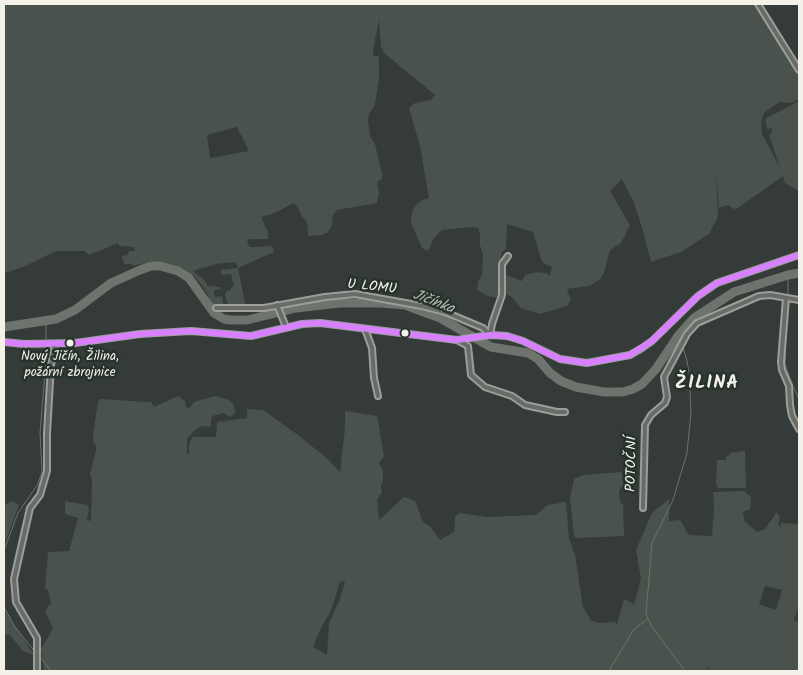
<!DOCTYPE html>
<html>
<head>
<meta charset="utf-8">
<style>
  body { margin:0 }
  #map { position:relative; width:803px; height:675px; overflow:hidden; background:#353b38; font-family:Kalam,sans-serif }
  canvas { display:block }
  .frame { position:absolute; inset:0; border:5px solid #f4f1e8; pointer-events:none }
</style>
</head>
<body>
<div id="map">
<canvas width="803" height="675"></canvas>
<div class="frame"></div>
</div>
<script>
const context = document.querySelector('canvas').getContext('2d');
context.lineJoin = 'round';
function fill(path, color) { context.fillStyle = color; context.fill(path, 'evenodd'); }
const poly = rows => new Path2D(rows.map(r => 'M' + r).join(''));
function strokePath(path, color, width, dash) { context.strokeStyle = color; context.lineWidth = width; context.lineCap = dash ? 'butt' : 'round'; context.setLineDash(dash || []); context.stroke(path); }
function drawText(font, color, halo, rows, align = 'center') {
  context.font = font + ' Kalam,sans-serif'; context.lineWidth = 5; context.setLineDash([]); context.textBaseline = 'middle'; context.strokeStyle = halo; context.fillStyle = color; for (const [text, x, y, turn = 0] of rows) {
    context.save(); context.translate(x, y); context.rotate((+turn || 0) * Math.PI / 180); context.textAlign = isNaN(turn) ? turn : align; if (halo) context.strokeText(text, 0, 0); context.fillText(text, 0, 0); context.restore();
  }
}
const green = poly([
  [4,4,755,4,799,76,799,99,792,103,779,102,764,113,761,123,762,134,780,168,769,135,772,133,772,128,767,129,765,119,799,101,799,191,785,183,783,176,738,208,734,209,728,205,719,208,716,168,718,214,717,219,709,234,681,252,651,262,643,231,634,203,622,179,610,191,630,225,621,243,610,250,604,273,599,280,589,286,567,289,571,300,567,306,540,314,521,308,513,298,505,293,503,274,522,281,525,275,536,272,546,273,550,276,552,267,542,262,533,232,507,224,506,249,502,252,499,265,500,293,498,298,488,296,477,290,478,281,482,275,483,255,480,245,480,235,478,228,472,227,442,230,434,238,428,251,422,248,411,223,412,212,415,206,422,200,429,198,420,146,409,108,415,103,430,100,435,95,384,53,381,46,379,20,373,50,373,55,379,57,379,78,375,105,369,114,368,119,370,136,375,144,382,173,382,179,377,182,379,193,377,203,337,210,333,215,332,226,327,233,322,235,308,236,307,222,302,217,298,208,294,203,275,213,261,217,268,232,268,239,250,239,247,241,248,244,250,247,256,247,272,246,274,252,238,268,246,307,229,308,225,295,226,291,231,290,231,287,234,286,231,274,221,275,221,270,238,268,236,262,216,264,193,271,204,280,208,286,220,287,221,289,214,290,215,297,222,296,224,307,215,308,210,304,208,295,202,285,194,276,183,270,152,261,133,266,132,264,124,264,122,256,127,255,129,251,134,251,135,247,119,246,118,243,89,255,84,251,56,251,25,266,8,272,4,272],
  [237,127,249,151,210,158,207,135],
  [178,396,185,401,186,407,189,409,194,402,215,396,229,400,233,404,235,410,235,413,230,417,223,413,212,416,210,427,201,426,195,430,187,439,187,454,189,454,189,445,192,437,216,437,217,422,247,418,247,409,263,410,298,435,329,460,340,472,345,429,345,411,377,416,384,456,379,463,383,470,383,481,381,485,382,493,377,499,379,520,404,497,415,501,423,522,430,526,440,540,454,532,455,517,459,513,487,517,536,515,547,505,566,502,569,538,575,555,583,607,591,620,598,623,614,622,617,624,624,599,634,604,641,579,636,550,652,513,669,499,669,521,680,520,689,535,712,536,714,508,713,492,744,491,751,497,750,509,743,512,745,522,757,532,765,529,777,512,780,518,778,524,780,527,781,523,799,524,799,605,794,620,799,622,799,671,710,671,709,667,707,668,709,671,44,671,42,654,40,653,40,650,53,629,45,611,51,603,48,590,45,588,48,552,69,551,78,518,65,514,65,501,87,505,89,509,87,520,91,521,92,481,90,474,96,450,96,446,93,442,93,435,98,402,100,399,147,402,151,402,154,407],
  [345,581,340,599,329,623,327,655,313,647,321,628,331,611,340,582],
  [765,586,782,590,776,610,759,604],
  [745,451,746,488,718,488,716,484,717,460,726,460,726,456,730,455,730,453],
  [622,472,623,486,619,490,620,501,623,505,624,536,578,538,574,537,570,498,574,479,583,475],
  [12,501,19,505,4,546,4,505],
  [4,609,34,655,23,651,9,634,4,635]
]);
const stream = poly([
  [788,296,788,275],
  [787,305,785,365,793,386,799,399],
  [678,336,680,342],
  [46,342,46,322],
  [682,345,686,357,689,371,691,412,687,453,673,500,652,543,646,614,652,627,685,671],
  [4,550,18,513,38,484,42,472,40,433,45,372,46,346],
  [4,607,15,627,36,653],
  [39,656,51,671],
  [609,671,634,629,648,619]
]);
const river = poly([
  [4,327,56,319,75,310,111,283,140,270,151,266,160,266,178,271,189,278,214,313,224,319,230,320,247,320,296,308,339,303,381,303,405,305,440,318,491,347,528,353,538,359,550,373,561,381,576,387,604,392,623,392,633,389,642,384,656,369,678,336,694,318,734,292,788,275,799,273]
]);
const minor = poly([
  [758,4,799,70],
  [786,298,781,362,782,370,789,386,790,405,792,416,799,429],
  [277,305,286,327],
  [216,308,264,308,325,297,355,294,422,306,445,312,483,328,490,335],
  [365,329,372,348,374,378,378,396],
  [490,335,492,324,502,295,502,264,508,256],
  [457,340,468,346,471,375,485,387,512,396,525,405,557,412,565,412],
  [643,508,645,425,651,415,665,403,667,397,664,377,687,334,697,323,759,296,770,295,799,300],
  [37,671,37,638,16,602,14,579,30,508,40,495,47,471,47,433,51,365,55,344]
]);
const tertiary = poly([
  [4,342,24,344,75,343,140,334,191,331,251,336,302,324,320,323,457,340,490,335,507,336,523,341,560,359,587,363,630,355,642,348,652,341,698,296,717,283,799,255]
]);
const bus1 = poly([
  [4,342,24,344,75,343,140,334,191,331,251,336,302,324,320,323,457,340,490,335,507,336,523,341,560,359,587,363,630,355,652,341,698,296,717,283,799,255]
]);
const markers = [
  [405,333,4.5,"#f4f1e8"],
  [70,343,4.5,"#f4f1e8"]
];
const busNames = [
  ["Nový Jičín, Žilina,",70,358],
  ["požární zbrojnice",70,374]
];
const streetNames = [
  ["U LOMU",372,288,6],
  ["POTOČNÍ",633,464,-89]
];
const waterNames = [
  ["Jičínka",433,303,21]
];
const districtNames = [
  ["ŽILINA",707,385]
];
fill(green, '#49524c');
strokePath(stream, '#6d736d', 1);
strokePath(river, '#6d736d', 9);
strokePath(minor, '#9c9e9b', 8);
strokePath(tertiary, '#9c9e9b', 8);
strokePath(minor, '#686b66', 4);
strokePath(tertiary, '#686b66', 4.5);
strokePath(bus1, '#d880ff', 6);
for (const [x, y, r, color] of markers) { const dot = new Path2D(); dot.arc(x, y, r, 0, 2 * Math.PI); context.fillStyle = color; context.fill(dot); strokePath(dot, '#26332d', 2); }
drawText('13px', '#f4f1e8', '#26332d', busNames);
drawText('14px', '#f4f1e8', '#26332d', streetNames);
drawText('italic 15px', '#babbb3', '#26332d', waterNames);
context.letterSpacing = '1px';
drawText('bold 19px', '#f4f1e8', '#26332d', districtNames);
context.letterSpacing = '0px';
</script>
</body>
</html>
